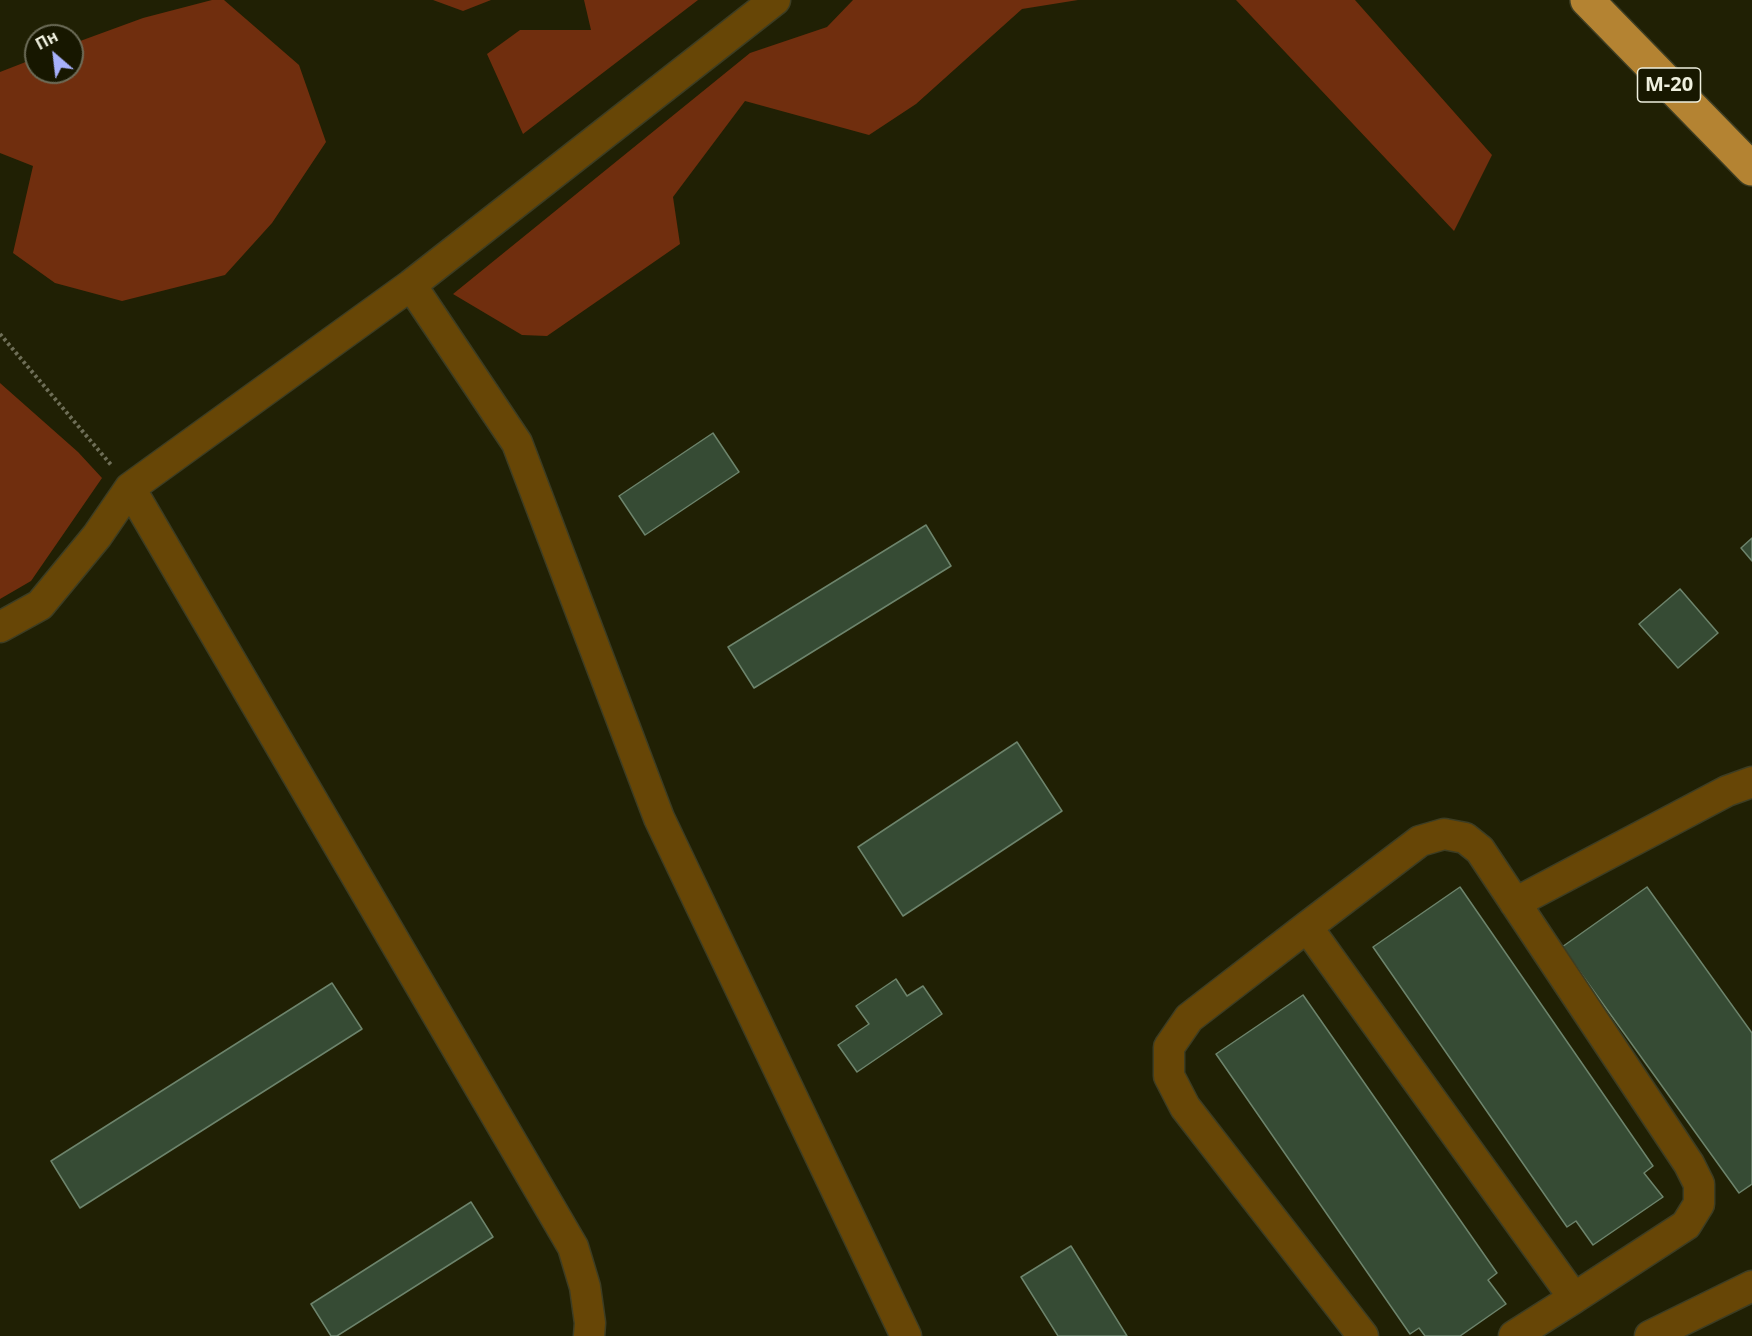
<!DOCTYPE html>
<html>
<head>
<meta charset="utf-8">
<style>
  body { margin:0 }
  #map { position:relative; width:1752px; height:1336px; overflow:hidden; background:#202004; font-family:"Open Sans",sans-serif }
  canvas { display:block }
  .north { position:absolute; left:24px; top:24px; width:60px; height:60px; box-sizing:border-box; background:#171700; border:2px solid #6d6d59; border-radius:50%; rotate:332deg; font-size:16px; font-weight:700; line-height:24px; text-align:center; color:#eeefde }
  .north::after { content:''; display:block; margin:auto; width:21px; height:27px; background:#a7b1fc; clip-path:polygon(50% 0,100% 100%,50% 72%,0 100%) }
</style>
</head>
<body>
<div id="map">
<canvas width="1752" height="1336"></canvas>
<div class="north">Пн</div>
</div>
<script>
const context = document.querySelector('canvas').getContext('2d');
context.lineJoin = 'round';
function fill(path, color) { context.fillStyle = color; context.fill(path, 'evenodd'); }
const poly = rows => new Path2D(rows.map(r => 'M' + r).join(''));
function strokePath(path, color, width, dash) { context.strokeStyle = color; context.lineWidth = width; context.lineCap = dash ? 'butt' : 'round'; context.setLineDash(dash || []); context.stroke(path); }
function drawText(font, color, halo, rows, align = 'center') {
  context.font = font + ' "Open Sans",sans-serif'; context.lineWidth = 5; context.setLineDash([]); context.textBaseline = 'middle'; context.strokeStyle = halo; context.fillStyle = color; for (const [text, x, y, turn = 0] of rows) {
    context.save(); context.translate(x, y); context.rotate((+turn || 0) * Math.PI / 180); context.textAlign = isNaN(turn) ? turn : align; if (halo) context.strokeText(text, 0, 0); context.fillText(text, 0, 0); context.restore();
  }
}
const forest = poly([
  [212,0,224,0,299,65,326,142,272,223,225,275,122,301,55,283,13,253,33,166,0,153,0,72,36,58,36,72,72,72,72,44,143,18],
  [433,0,491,0,463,11],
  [584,0,698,0,523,134,487,54,520,30,591,30],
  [853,0,1078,0,1022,9,916,104,869,135,745,101,673,197,680,244,547,336,522,335,453,294,750,53,827,27],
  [1236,0,1355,0,1492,155,1454,231],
  [0,383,78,452,102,478,31,581,0,599]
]);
const building = poly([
  [713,433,739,472,645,535,619,496,713,433],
  [926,525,951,566,754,688,728,647,926,525],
  [1752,538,1752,561,1741,548,1752,538],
  [1680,589,1718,633,1678,668,1639,624,1680,589],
  [1017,742,1062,811,903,916,858,847,1017,742],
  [1460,887,1653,1166,1644,1173,1663,1197,1593,1245,1576,1221,1567,1227,1373,947,1460,887],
  [1647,887,1752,1033,1752,1184,1739,1193,1562,947,1647,887],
  [896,979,907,996,923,986,942,1014,857,1072,838,1045,869,1024,856,1006,896,979],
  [332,983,362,1029,80,1208,51,1161,332,983],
  [1303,995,1497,1273,1488,1280,1506,1304,1460,1336,1425,1336,1419,1328,1410,1334,1216,1054,1303,995],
  [471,1202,493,1237,337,1336,331,1336,311,1304,471,1202],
  [1071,1246,1127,1336,1058,1336,1021,1277,1071,1246]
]);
const path = poly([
  [0,334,112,466]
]);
const minor = poly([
  [411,285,517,443,659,818,906,1336],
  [130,488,573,1247,585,1287,590,1323,589,1336],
  [0,627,40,605,97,536,130,488,411,285,775,0],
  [1515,903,1727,791,1752,782],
  [1307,927,1574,1298,1686,1225,1699,1204,1699,1184,1689,1164,1480,850,1465,838,1444,834,1420,841,1307,927,1189,1018,1169,1047,1169,1076,1185,1107,1363,1336],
  [1514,1336,1574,1298],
  [1650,1336,1752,1286]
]);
const highway = poly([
  [1587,0,1752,169]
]);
const shields = [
  [1669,85,63]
];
const shieldNames = [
  ["М-20",1669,85]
];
fill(forest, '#702e0e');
fill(building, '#364b34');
strokePath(building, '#6d846c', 1.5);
strokePath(minor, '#3d3d23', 33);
strokePath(highway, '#3d3d23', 36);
strokePath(path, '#6e6e57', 4, [3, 3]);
strokePath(minor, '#674606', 30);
strokePath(highway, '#b48332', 33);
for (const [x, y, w] of shields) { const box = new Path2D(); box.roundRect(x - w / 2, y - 17, w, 34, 4.5); context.fillStyle = '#171700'; context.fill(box); strokePath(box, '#eeefde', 1.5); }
drawText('bold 20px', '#eeefde', null, shieldNames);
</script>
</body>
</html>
